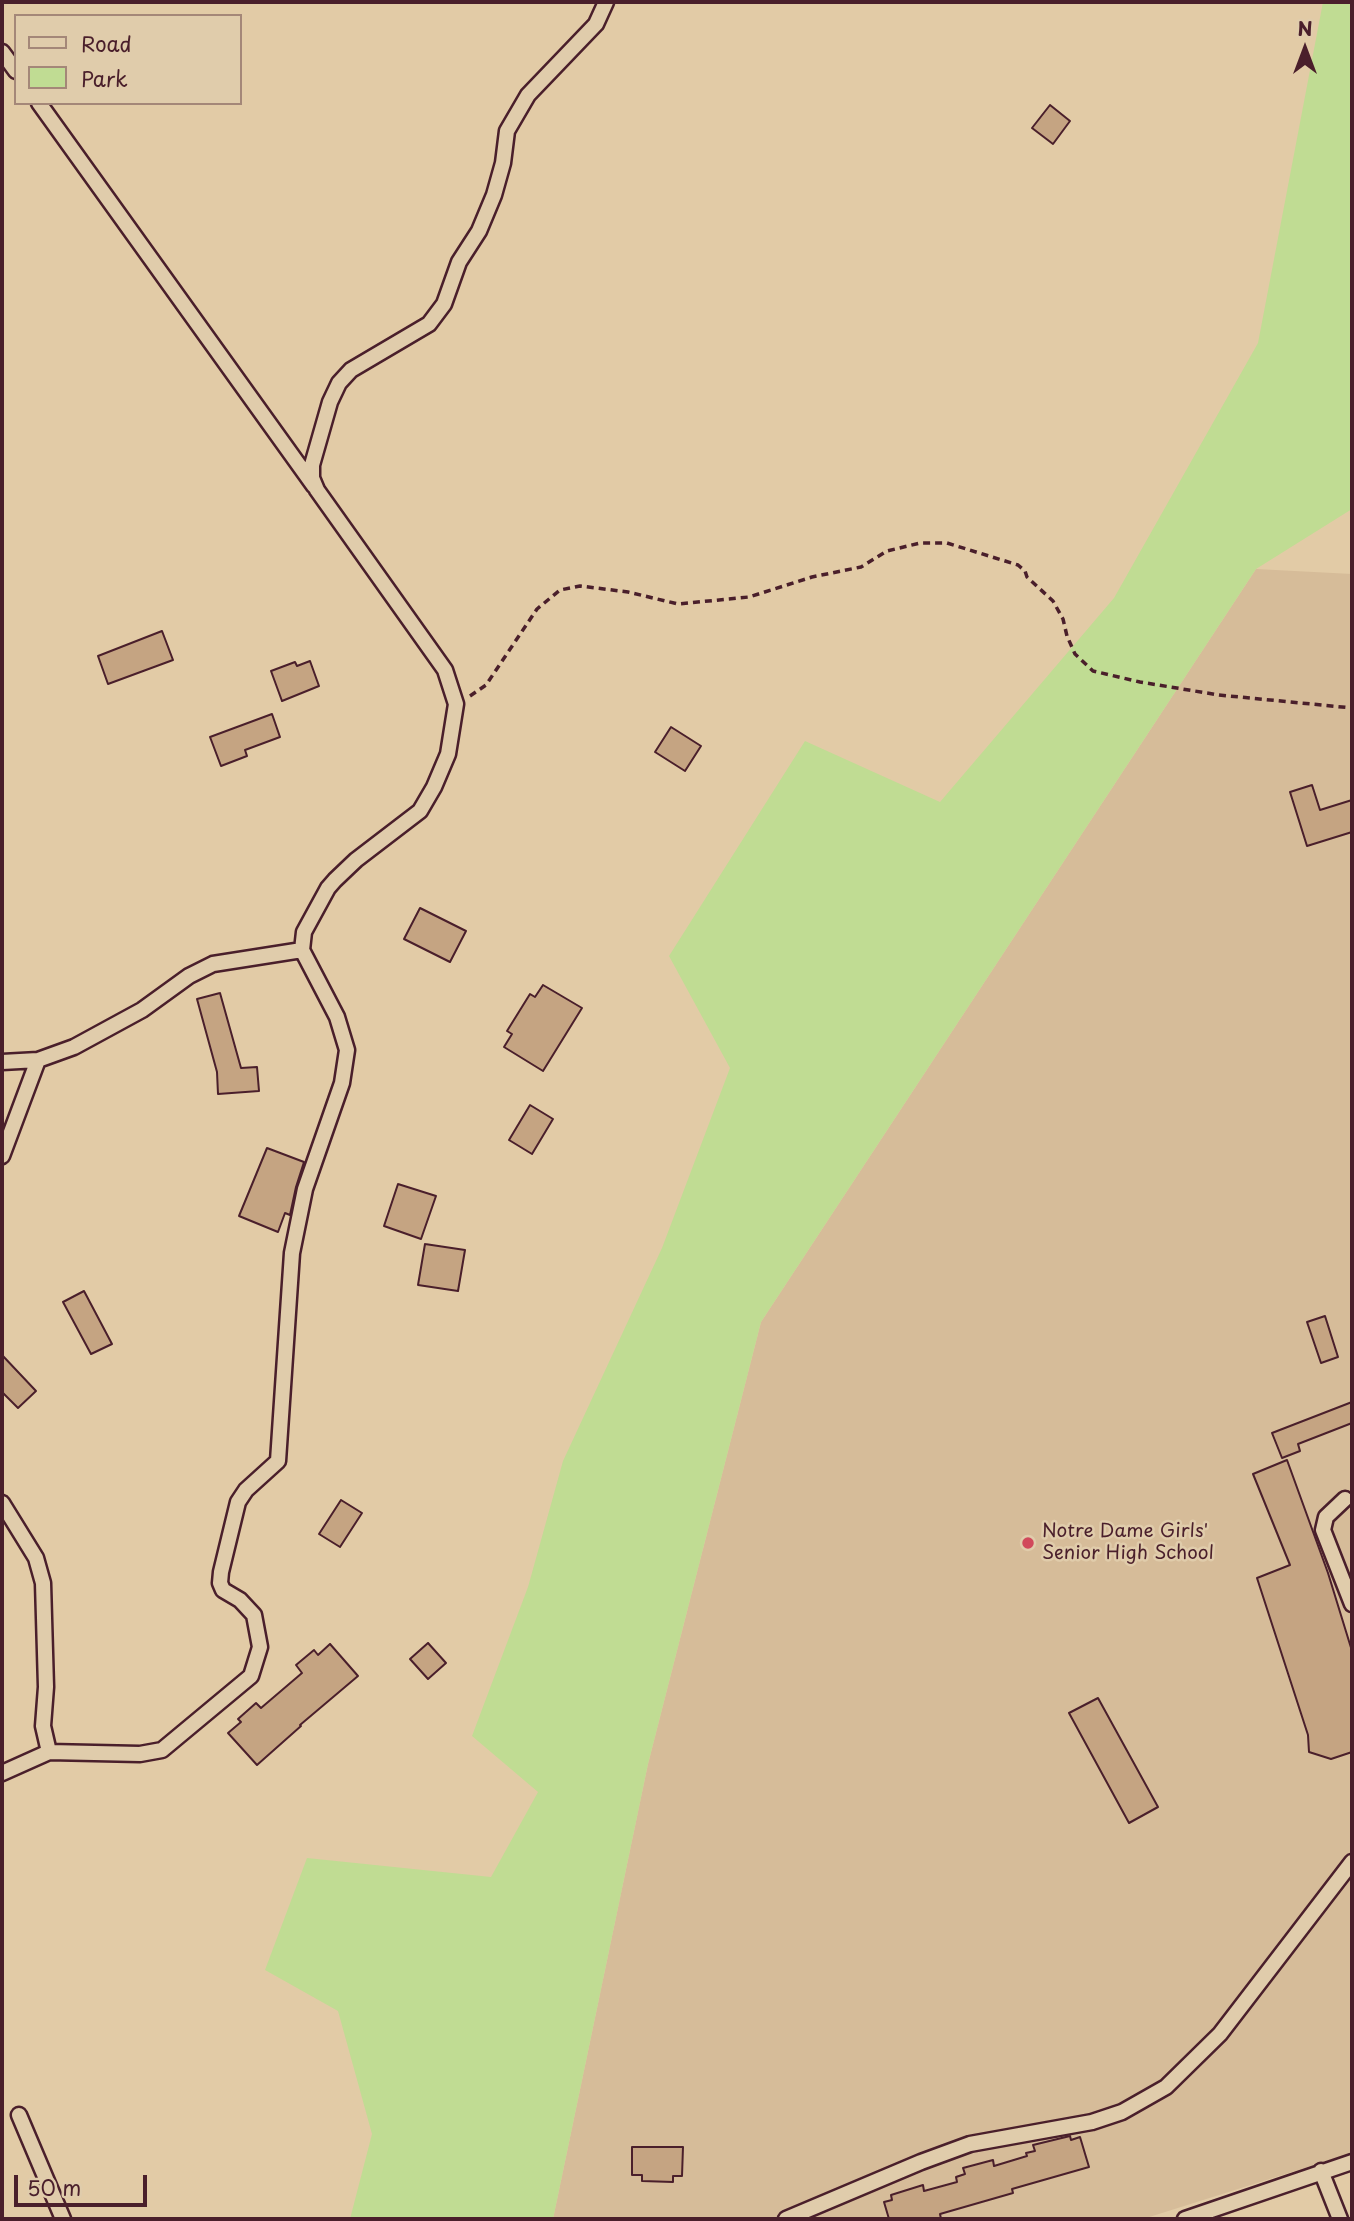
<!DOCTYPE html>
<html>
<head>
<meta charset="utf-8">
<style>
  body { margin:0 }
  #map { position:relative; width:1354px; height:2221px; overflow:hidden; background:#e2cba6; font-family:"Playpen Sans",sans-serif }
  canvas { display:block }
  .frame { position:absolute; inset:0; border:4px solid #4a1f2b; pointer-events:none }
  .legend { position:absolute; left:14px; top:14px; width:228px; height:91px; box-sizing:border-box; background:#e0ccab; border:2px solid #a48778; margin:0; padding:9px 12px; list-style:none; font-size:21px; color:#4a1f2b }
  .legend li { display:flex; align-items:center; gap:14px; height:35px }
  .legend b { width:35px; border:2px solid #a48778 }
  .north { position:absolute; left:1270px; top:14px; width:70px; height:70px; -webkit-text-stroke:5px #e0ccab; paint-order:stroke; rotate:0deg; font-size:19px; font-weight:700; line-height:28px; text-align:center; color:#4a1f2b }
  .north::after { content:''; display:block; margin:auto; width:24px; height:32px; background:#4a1f2b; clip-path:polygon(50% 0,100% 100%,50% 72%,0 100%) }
  .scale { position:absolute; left:14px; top:2175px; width:133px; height:32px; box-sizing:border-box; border:4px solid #4a1f2b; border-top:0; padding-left:9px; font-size:21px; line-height:24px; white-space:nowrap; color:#4a1f2b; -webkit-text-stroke:5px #e0ccab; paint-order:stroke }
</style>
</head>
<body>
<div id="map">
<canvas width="1354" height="2221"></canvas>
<div class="frame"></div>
<ul class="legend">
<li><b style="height:9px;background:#e0ccab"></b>Road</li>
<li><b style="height:19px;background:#c0dc93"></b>Park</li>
</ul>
<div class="north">N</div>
<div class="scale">50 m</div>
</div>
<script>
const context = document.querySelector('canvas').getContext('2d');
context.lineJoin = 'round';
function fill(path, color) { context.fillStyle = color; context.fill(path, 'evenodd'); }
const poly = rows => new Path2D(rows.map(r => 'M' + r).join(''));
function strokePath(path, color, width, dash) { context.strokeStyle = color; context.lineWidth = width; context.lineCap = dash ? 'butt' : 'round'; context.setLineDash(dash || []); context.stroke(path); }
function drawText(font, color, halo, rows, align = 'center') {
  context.font = font + ' "Playpen Sans",sans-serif'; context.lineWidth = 5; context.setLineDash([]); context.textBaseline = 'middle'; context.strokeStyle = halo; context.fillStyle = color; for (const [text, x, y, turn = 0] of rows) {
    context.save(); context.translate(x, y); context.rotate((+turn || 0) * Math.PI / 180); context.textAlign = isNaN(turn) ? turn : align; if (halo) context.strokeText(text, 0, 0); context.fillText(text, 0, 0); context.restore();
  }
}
const built = poly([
  [1256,569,1352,574,1352,2153,1143,2219,553,2219,648,1764,761,1322]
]);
const green = poly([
  [1323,2,1352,2,1352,509,1256,569,761,1322,648,1764,553,2219,350,2219,372,2134,338,2011,265,1970,307,1858,491,1877,538,1792,472,1736,528,1587,563,1461,662,1248,730,1068,669,956,805,741,940,802,1114,598,1258,343]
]);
const building = poly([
  [1050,105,1070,121,1053,144,1032,128,1050,105],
  [162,631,173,660,108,684,98,656,162,631],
  [310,661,319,686,282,701,271,671,295,662,297,666,310,661],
  [272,714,280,737,245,750,247,756,221,766,210,737,272,714],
  [671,727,701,746,685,771,655,752,671,727],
  [1312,785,1320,810,1352,800,1352,832,1307,846,1290,792,1312,785],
  [420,908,466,931,450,962,404,939,420,908],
  [543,985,582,1008,543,1071,504,1047,512,1034,507,1031,530,994,535,997,543,985],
  [220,993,241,1068,257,1067,259,1091,218,1094,217,1072,197,999,220,993],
  [530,1105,553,1119,532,1154,509,1140,530,1105],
  [267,1148,304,1162,296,1187,290,1215,285,1213,278,1232,239,1216,267,1148],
  [398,1184,436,1196,421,1239,384,1226,398,1184],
  [425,1244,465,1250,458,1291,418,1285,425,1244],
  [84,1291,112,1344,91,1354,63,1302,84,1291],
  [1325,1316,1338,1357,1321,1363,1307,1322,1325,1316],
  [2,1355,36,1391,18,1408,2,1392,2,1355],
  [1352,1402,1352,1423,1298,1444,1300,1451,1282,1458,1272,1433,1352,1402],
  [1287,1460,1328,1573,1352,1651,1352,1752,1331,1759,1309,1752,1308,1735,1257,1578,1290,1565,1253,1474,1287,1460],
  [341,1500,362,1513,340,1547,319,1534,341,1500],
  [428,1643,446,1663,428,1679,410,1659,428,1643],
  [330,1644,358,1676,300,1725,301,1726,257,1765,228,1733,241,1722,238,1719,256,1703,261,1708,302,1673,296,1665,314,1650,318,1655,330,1644],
  [1098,1698,1158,1807,1129,1823,1069,1713,1098,1698],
  [1070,2136,1071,2140,1080,2137,1089,2167,1012,2189,1013,2193,940,2214,941,2219,889,2219,884,2202,892,2200,891,2195,923,2185,924,2191,957,2182,956,2177,965,2174,963,2168,993,2160,994,2166,1027,2156,1026,2153,1035,2151,1033,2145,1070,2136],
  [632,2147,683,2147,682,2176,673,2176,673,2182,642,2181,642,2175,632,2175,632,2147]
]);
const path = poly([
  [470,696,486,685,537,609,560,590,580,586,628,592,678,604,749,597,812,577,861,567,887,551,920,543,947,543,1018,565,1025,571,1027,577,1053,601,1063,619,1067,636,1075,654,1093,671,1140,682,1219,695,1352,708]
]);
const minor = poly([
  [2,52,16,71],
  [39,103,314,486],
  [2,1062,38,1060,74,1047,142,1010,189,976,213,964,302,950],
  [2,1156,38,1060],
  [1345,1499,1326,1517,1323,1530,1352,1604],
  [2,1503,36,1558,43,1583,46,1687,43,1726,49,1752],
  [2,1773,49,1752,140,1754,162,1750,251,1676,260,1647,254,1615,240,1600,223,1590,220,1583,221,1572,238,1502,246,1490,278,1461,292,1253,305,1189,342,1083,347,1050,337,1017,302,950,304,932,328,888,335,880,356,860,420,811,434,787,448,754,456,704,445,670,317,490,312,478,312,465,330,402,339,383,351,370,429,324,444,304,459,262,479,231,494,195,503,163,507,131,528,95,596,24,606,2],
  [19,2115,63,2219],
  [1321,2171,1340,2219],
  [786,2219,921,2162,970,2144,1092,2122,1122,2112,1166,2087,1220,2034,1352,1862],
  [1185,2219,1352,2162]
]);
const markers = [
  [1028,1543,7,"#d1495b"]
];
const poiNames = [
  ["Notre Dame Girls'",1042,1532],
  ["Senior High School",1042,1554]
];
fill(built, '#d6bc99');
fill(green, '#c0dc93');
fill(building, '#c5a482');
strokePath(building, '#4a1f2b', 2);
strokePath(minor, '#4a1f2b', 19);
strokePath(path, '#4a1f2b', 3.5, [7, 5]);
strokePath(minor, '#e0ccab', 14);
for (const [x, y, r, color] of markers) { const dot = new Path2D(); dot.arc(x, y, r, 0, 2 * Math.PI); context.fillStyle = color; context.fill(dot); strokePath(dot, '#e0ccab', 2.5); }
drawText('19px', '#4a1f2b', '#e0ccab', poiNames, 'left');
</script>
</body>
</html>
